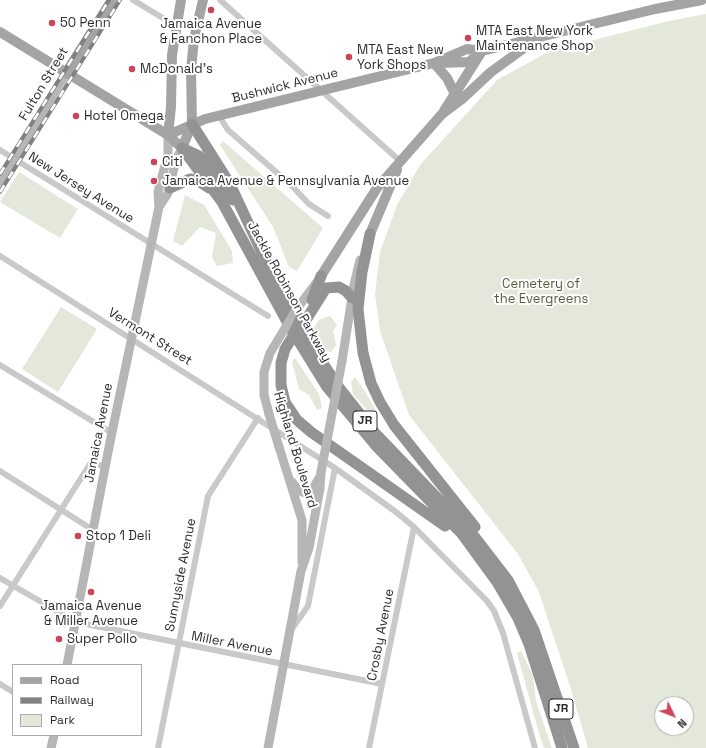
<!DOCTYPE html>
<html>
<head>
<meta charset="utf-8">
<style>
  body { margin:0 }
  #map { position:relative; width:706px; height:748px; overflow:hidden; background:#fff; font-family:"Space Grotesk",sans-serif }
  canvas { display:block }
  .legend { position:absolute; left:12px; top:664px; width:130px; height:72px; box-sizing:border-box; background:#fff; border:1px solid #ababab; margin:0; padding:5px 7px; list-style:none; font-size:12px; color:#2c2c2c }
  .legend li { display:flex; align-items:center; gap:8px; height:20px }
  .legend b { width:20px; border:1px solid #ababab }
  .north { position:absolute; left:654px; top:696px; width:40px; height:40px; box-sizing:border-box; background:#fff; border:1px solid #ababab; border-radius:50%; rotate:133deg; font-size:11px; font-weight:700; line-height:16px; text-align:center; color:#2c2c2c }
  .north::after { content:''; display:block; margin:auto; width:14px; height:18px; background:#cd4357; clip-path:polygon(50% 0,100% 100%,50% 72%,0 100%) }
</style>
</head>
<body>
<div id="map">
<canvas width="706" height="748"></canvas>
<ul class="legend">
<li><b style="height:5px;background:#a4a4a4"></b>Road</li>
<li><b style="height:5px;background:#818181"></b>Railway</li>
<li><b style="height:11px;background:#e3e8db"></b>Park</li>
</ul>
<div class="north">N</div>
</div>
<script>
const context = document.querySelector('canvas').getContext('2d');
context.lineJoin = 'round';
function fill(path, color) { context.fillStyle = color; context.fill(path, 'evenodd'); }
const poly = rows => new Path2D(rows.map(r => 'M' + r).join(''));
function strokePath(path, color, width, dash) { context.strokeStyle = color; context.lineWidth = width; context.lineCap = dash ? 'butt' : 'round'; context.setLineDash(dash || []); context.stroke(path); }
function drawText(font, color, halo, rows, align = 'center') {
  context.font = font + ' "Space Grotesk",sans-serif'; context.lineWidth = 4; context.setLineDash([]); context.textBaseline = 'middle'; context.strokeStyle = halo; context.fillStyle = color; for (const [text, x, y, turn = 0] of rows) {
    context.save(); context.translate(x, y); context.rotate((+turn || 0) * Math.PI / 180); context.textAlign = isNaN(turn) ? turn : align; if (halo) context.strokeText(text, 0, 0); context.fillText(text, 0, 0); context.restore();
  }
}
const green = poly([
  [706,14,706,748,588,748,570,686,539,592,518,554,409,415,380,331,375,294,380,252,397,205,420,165,497,80,550,51,669,21],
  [662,704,686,704,686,728,662,728],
  [223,141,323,228,297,271,289,267,273,227,220,145],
  [19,172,78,209,60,238,0,202],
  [185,195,204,205,232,251,233,263,217,266,212,257,216,233,200,227,182,246,173,241],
  [61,307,97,329,58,392,22,369],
  [330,316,337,325,333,331,336,345,331,352,320,349,312,331,319,320],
  [295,358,319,394,322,408,317,410,309,395,299,389,292,362],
  [355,377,366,393,376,411,367,410,353,394,351,382],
  [521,651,533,676,536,701,552,748,544,748,540,737,517,653]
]);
const street = poly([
  [133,0,176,26],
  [220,0,400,161],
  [219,116,228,130,291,185,309,204,328,216],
  [0,150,268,316],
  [0,256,335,468,396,512,414,527,487,601,494,611,503,633,535,748],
  [0,365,112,433],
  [0,471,93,530],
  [0,578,76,622,382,684],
  [0,606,90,464,105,466],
  [291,630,308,606,335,468],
  [0,684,13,692],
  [158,748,208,496,258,418],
  [369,748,414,527]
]);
const secondary = poly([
  [0,183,66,73],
  [159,207,168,193,176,160,182,148],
  [296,310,317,282],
  [342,361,354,285,360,260],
  [269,414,264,395,264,372,270,353,284,330],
  [279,447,302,520,302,562],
  [292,482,298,490,305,493,313,489,319,478],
  [67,665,110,442,159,207,158,192,168,154,168,135],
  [51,748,54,735],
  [268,748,301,571,309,548,320,488,321,472]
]);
const primary = poly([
  [0,32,168,135,182,148,192,124,191,70,194,39,203,0],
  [434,63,447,78,454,92],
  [440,63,469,62,476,56],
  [66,73,112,0],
  [444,111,482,51],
  [168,135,205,119,434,63,467,49,482,51,655,9,702,0],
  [168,135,171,107,172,55,181,0],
  [370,234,397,170],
  [321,276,377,188,442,114,462,99,491,72,535,40]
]);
const highway = poly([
  [192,124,230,184,286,304,308,341,340,389,375,433,474,536,508,580,534,630,574,748],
  [182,148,222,202,290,327,327,387,377,447,462,534,497,582,518,618,529,644,562,748],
  [182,148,199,156,233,200],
  [170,188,190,179,197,180,209,188],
  [370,234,362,272,358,309,363,353,371,383,380,402,394,425,475,527],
  [312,300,321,276],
  [304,323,326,288,339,287,346,291,352,298],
  [292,338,285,349,281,363,281,385,285,402,297,420,311,432,445,526]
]);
const rail = poly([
  [0,174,109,0],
  [0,192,120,0]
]);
const secondaryBridge = poly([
  [284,330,296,310],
  [269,414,279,447],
  [321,472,342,361]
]);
const highwayBridge = poly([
  [292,338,301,318]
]);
const markers = [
  [211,10,4,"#cd4357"],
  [52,23,4,"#cd4357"],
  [468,38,4,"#cd4357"],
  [349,57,4,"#cd4357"],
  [132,69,4,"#cd4357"],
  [76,116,4,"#cd4357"],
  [154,162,4,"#cd4357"],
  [154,181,4,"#cd4357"],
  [78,536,4,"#cd4357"],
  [91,592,4,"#cd4357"],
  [59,639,4,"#cd4357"]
];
const shields = [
  [365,421,24],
  [561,709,24]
];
const shieldNames = [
  ["JR",365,421],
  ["JR",561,709]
];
const poiNames = [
  ["50 Penn",60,23],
  ["Jamaica Avenue",211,24,"center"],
  ["& Fanchon Place",211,39,"center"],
  ["MTA East New York",476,31],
  ["Maintenance Shop",476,46],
  ["MTA East New",357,50],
  ["York Shops",357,65],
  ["McDonald's",140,69],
  ["Hotel Omega",84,116],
  ["Citi",162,162],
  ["Jamaica Avenue & Pennsylvania Avenue",162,181],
  ["Stop 1 Deli",86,536],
  ["Jamaica Avenue",91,606,"center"],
  ["& Miller Avenue",91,621,"center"],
  ["Super Pollo",67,639]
];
const streetNames = [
  ["Fulton Street",44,84,-59],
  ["Bushwick Avenue",285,86,-14],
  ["New Jersey Avenue",81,188,32],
  ["Jackie Robinson Parkway",289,292,61],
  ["Vermont Street",150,337,32],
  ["Jamaica Avenue",99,433,-79],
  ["Highland Boulevard",295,450,73],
  ["Sunnyside Avenue",181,575,-79],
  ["Crosby Avenue",381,635,-79],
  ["Miller Avenue",232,644,11]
];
const parkNames = [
  ["Cemetery of",541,284],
  ["the Evergreens",541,299]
];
fill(green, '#e3e8db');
strokePath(street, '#c9c9c9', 6);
strokePath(secondary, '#b6b6b6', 9);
strokePath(primary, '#a4a4a4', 10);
strokePath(highway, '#939393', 11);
strokePath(rail, '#818181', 4);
strokePath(rail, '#fff', 2.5, [8]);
strokePath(secondaryBridge, '#b6b6b6', 9);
strokePath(highwayBridge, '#939393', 11);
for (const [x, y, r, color] of markers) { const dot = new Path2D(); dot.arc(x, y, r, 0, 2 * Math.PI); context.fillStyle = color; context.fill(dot); strokePath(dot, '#fff', 1.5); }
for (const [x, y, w] of shields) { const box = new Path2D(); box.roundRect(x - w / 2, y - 10, w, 20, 3); context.fillStyle = '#fff'; context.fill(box); strokePath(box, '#2c2c2c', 1); }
drawText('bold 12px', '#2c2c2c', null, shieldNames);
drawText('13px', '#2c2c2c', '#fff', poiNames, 'left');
drawText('13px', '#2c2c2c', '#fff', streetNames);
drawText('13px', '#52613f', '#fff', parkNames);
</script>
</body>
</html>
